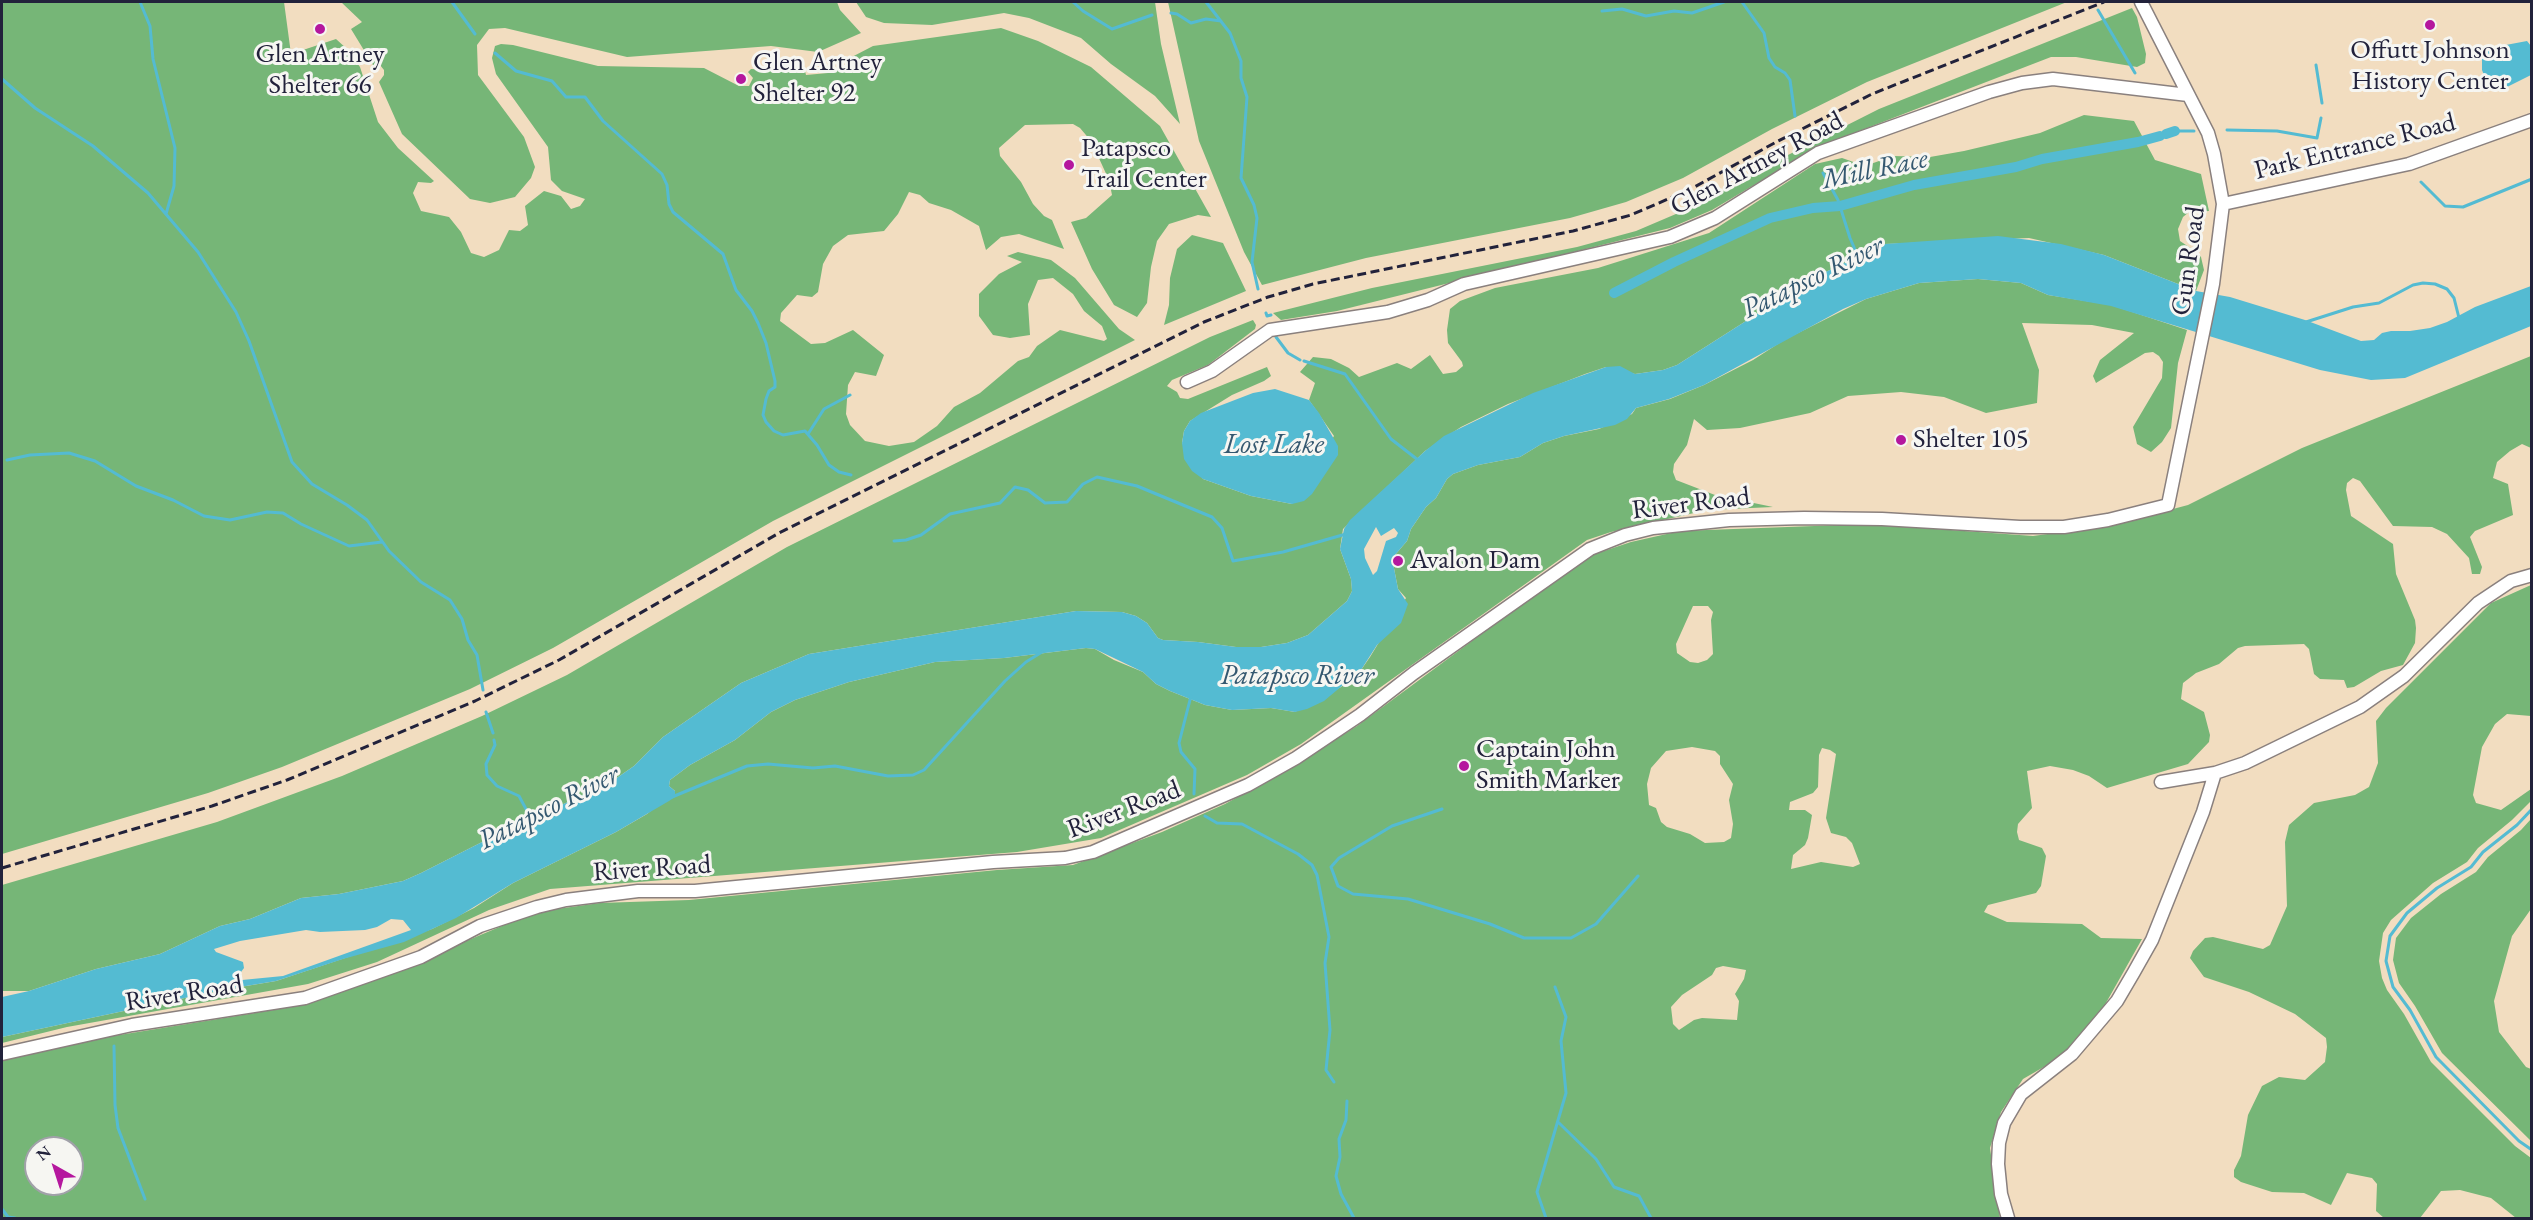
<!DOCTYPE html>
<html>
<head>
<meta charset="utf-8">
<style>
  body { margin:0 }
  #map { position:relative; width:2533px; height:1220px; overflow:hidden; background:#f2ddc0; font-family:"EB Garamond",serif }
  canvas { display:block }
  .frame { position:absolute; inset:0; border:3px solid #22223b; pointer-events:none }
  .north { position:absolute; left:24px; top:1136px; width:60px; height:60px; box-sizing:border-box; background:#f6f6f2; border:2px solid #a1a1a9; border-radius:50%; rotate:321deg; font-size:16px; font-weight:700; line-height:24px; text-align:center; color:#22223b }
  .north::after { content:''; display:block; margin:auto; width:21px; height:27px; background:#b5179e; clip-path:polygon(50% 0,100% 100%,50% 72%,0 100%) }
</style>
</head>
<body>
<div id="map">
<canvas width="2533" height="1220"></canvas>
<div class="frame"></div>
<div class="north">N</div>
</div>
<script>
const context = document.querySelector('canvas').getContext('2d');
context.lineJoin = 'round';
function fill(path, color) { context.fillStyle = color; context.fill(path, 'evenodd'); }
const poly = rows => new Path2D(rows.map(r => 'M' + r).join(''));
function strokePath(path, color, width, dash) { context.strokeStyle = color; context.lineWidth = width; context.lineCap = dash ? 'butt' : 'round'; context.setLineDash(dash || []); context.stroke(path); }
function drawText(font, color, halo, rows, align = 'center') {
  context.font = font + ' "EB Garamond",serif'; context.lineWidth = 6; context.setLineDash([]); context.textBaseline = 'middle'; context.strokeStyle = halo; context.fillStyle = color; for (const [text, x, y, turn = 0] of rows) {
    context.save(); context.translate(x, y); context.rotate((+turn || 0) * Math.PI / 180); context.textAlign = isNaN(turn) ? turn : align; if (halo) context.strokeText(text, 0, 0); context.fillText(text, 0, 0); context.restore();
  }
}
const forest = poly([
  [2,2,284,2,291,54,336,39,347,49,360,67,378,122,398,148,434,181,431,183,418,182,413,193,421,211,449,217,461,232,471,253,484,257,499,250,509,230,520,231,528,225,525,206,544,191,561,196,571,209,580,206,585,199,562,191,551,180,548,147,496,74,492,58,495,46,501,44,513,45,598,66,704,68,739,86,749,86,753,78,748,72,751,69,805,71,806,75,828,73,849,67,848,59,873,46,1001,28,1038,41,1091,67,1160,126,1211,217,1198,215,1169,224,1157,241,1151,267,1147,303,1137,317,1114,305,1092,269,1071,222,1086,218,1112,195,1109,180,1091,141,1080,128,1073,124,1025,125,999,148,1000,156,1021,182,1033,204,1044,216,1052,220,1064,249,1019,234,1001,237,986,250,979,226,951,210,929,203,920,195,909,192,898,214,884,231,848,235,833,246,823,264,818,292,812,297,797,295,781,313,780,321,811,344,825,343,853,330,884,355,876,376,855,372,848,385,846,414,850,425,865,441,889,446,914,442,937,426,954,407,980,393,1018,361,1029,357,1037,346,1060,330,1104,341,1107,339,1102,326,1084,311,1073,294,1053,278,1038,280,1028,304,1030,335,1010,338,993,335,979,316,979,294,999,274,1022,262,1007,256,1018,252,1051,260,1075,278,1119,329,1135,340,773,521,553,648,470,689,282,767,208,793,2,854],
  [341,2,837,2,840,10,861,33,818,52,771,46,627,57,505,28,489,29,477,45,478,75,524,137,535,167,531,178,515,197,490,203,470,199,402,134,379,82,384,75,384,70,380,65,373,65,351,29,362,22],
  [856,2,1155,2,1161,44,1180,124,1155,96,1111,64,1081,38,1029,18,1004,13,932,25,884,23,866,17],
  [1168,2,2067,2,1867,82,1772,129,1683,178,1626,202,1570,218,1366,258,1262,285,1244,252,1199,141],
  [2132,8,2137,17,2146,54,2145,63,2137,67,2076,57,2051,57,1818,147,1712,210,1670,228,1337,311,1281,320,1273,313,1372,288,1577,247,1636,231,1697,205,1786,156,1879,109],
  [2084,115,2134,121,2155,160,2201,174,2209,211,2189,212,2183,217,2178,229,2180,241,2198,253,2201,257,2204,270,2196,291,2104,255,2029,238,1885,244,1815,277,1677,365,1663,370,1635,374,1606,367,1585,374,1508,404,1461,427,1425,451,1343,529,1340,549,1351,579,1352,591,1347,601,1308,635,1287,643,1261,647,1236,647,1198,642,1163,640,1158,638,1147,623,1136,616,1122,612,1076,611,809,654,741,683,663,737,634,766,611,782,490,838,421,873,403,881,339,894,301,898,250,919,220,926,160,954,96,969,29,991,2,991,2,885,217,822,342,776,482,716,567,675,787,547,1210,337,1253,320,1256,325,1255,329,1208,365,1172,380,1167,386,1177,392,1180,398,1188,399,1267,367,1271,376,1264,381,1232,395,1190,421,1184,431,1182,443,1203,479,1251,496,1292,504,1334,436,1309,400,1315,383,1300,372,1313,357,1331,359,1349,368,1359,377,1397,363,1411,369,1430,355,1443,374,1456,372,1463,366,1462,362,1448,343,1447,330,1450,309,1460,301,1495,288,1598,268,1709,233,1815,164,1842,158,1865,166,1893,156,1930,157,1964,151,2040,133],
  [1192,235,1223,243,1246,291,1164,325,1169,305,1170,278,1177,249],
  [1978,279,2021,283,2048,295,2111,305,2187,330,2178,363,2171,428,2162,442,2151,452,2137,444,2133,427,2162,378,2163,362,2159,356,2153,352,2145,353,2096,383,2093,376,2100,360,2134,333,2092,325,2022,323,2039,370,2037,403,1986,413,1944,397,1901,392,1848,396,1810,413,1740,428,1707,430,1694,419,1687,445,1674,464,1673,472,1676,480,1715,495,1773,507,1707,510,1611,532,1587,540,1301,744,1247,775,1101,838,1017,852,550,889,489,910,377,962,308,984,67,1027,2,1043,2,1037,222,990,276,981,432,929,474,908,513,883,616,832,647,814,675,791,669,786,670,780,690,765,735,740,771,712,795,700,849,682,935,662,1004,658,1086,648,1095,649,1114,660,1143,672,1156,684,1170,691,1205,705,1232,710,1271,708,1295,712,1341,687,1361,670,1370,657,1406,598,1398,589,1393,563,1395,555,1407,541,1411,529,1426,507,1436,498,1447,479,1453,474,1478,465,1520,457,1543,443,1564,436,1599,429,1632,414,1636,408,1670,399,1704,385,1753,360,1784,340,1866,299,1919,283],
  [2531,356,2531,448,2522,444,2510,451,2497,462,2493,478,2508,484,2513,515,2475,531,2470,537,2482,567,2480,574,2472,574,2469,558,2447,534,2432,527,2393,526,2360,481,2353,478,2347,483,2346,490,2351,516,2393,544,2396,574,2415,620,2416,628,2415,643,2403,665,2381,671,2354,687,2347,688,2344,680,2320,679,2314,674,2309,649,2304,644,2245,646,2238,648,2219,664,2196,673,2183,683,2181,699,2204,712,2210,735,2209,742,2188,764,2107,788,2089,776,2073,770,2050,766,2027,771,2032,808,2018,824,2017,832,2019,840,2042,848,2046,856,2041,886,2036,893,1988,905,1984,912,2007,922,2082,924,2101,938,2142,939,2102,1010,2077,1043,2061,1057,2023,1079,2001,1112,1990,1148,2000,1218,2,1218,2,1059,113,1036,298,1006,369,982,535,912,600,903,689,900,997,870,1073,865,1162,832,1225,804,1282,773,1357,726,1553,581,1592,555,1631,542,1680,531,1868,524,2033,536,2113,525,2188,505,2302,448],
  [1693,606,1708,606,1713,612,1711,620,1713,654,1707,660,1698,663,1690,662,1677,653,1676,644],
  [1692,747,1715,751,1720,756,1720,764,1733,784,1729,800,1733,824,1731,838,1724,842,1705,843,1690,834,1667,827,1661,822,1656,808,1649,805,1647,784,1651,768,1666,751],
  [1822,748,1830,750,1836,754,1826,818,1831,833,1846,837,1852,843,1860,864,1853,867,1821,862,1791,869,1793,855,1805,845,1808,838,1812,815,1805,810,1789,810,1790,802,1813,793,1818,787,1819,755],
  [1723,966,1746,970,1744,979,1735,994,1739,1001,1737,1020,1702,1018,1694,1020,1679,1030,1673,1024,1671,1007,1682,995,1712,975,1716,968],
  [36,1148,72,1148,72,1184,36,1184],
  [2531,585,2531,716,2507,714,2495,724,2482,747,2473,795,2476,803,2501,810,2531,789,2531,801,2512,820,2478,848,2467,862,2433,883,2391,920,2383,933,2379,961,2382,978,2387,990,2404,1014,2431,1062,2515,1146,2531,1158,2531,1218,2516,1218,2491,1198,2460,1190,2441,1191,2420,1218,2384,1218,2376,1211,2377,1184,2372,1178,2347,1173,2331,1205,2304,1193,2272,1192,2241,1182,2234,1177,2234,1170,2241,1156,2248,1115,2262,1086,2279,1077,2305,1080,2325,1062,2327,1047,2326,1038,2295,1014,2249,992,2204,977,2190,958,2193,951,2205,938,2213,937,2263,949,2270,945,2287,906,2285,842,2289,825,2314,803,2355,795,2369,787,2378,763,2376,721,2386,708,2491,603],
  [2531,819,2531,909,2512,936,2494,1001,2499,1032,2526,1067,2531,1069,2531,1141,2442,1053,2415,1006,2399,983,2393,960,2396,938,2411,918,2441,894,2476,872,2488,857,2521,830]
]);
const water = poly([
  [2527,41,2531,46,2531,75,2505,88,2496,90,2489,88,2482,70,2482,55,2495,47],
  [1998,236,2061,244,2104,255,2196,291,2230,297,2305,320,2361,341,2374,340,2382,333,2391,331,2410,331,2430,328,2447,322,2475,307,2531,286,2531,326,2405,378,2371,380,2320,370,2111,306,2048,295,2021,283,1978,279,1919,283,1866,299,1843,309,1704,385,1669,399,1636,408,1627,419,1615,425,1564,436,1543,443,1520,457,1478,465,1453,474,1447,479,1436,498,1426,507,1411,529,1407,541,1395,555,1393,563,1398,589,1408,604,1401,623,1377,645,1361,670,1324,701,1307,709,1295,712,1271,708,1232,710,1205,705,1170,691,1156,684,1143,672,1095,649,1086,648,1004,658,935,662,849,682,795,700,771,712,735,740,690,765,670,780,669,786,675,791,675,797,669,801,616,832,513,883,456,918,404,942,343,959,276,981,222,990,2,1037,2,997,29,991,96,969,160,954,220,926,250,919,301,898,339,894,403,881,421,873,490,838,611,782,634,766,663,737,741,683,809,654,1076,611,1122,612,1136,616,1147,623,1158,638,1163,640,1198,642,1236,647,1261,647,1287,643,1308,635,1347,601,1352,591,1351,579,1340,549,1344,529,1350,520,1425,451,1444,436,1533,393,1606,367,1620,366,1635,374,1663,370,1677,365,1815,277,1885,244],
  [1376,527,1381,536,1394,528,1398,533,1396,537,1386,541,1377,571,1373,575,1365,558,1364,549],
  [391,919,403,920,411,930,283,976,242,980,238,976,244,968,243,962,216,952,214,949,240,941,306,930,320,932,365,930,377,927],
  [1275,389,1309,400,1319,413,1338,446,1338,455,1312,494,1304,501,1292,504,1251,496,1203,479,1192,471,1184,459,1182,443,1184,431,1190,421,1201,413,1253,393]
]);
const stream = poly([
  [140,2,150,26,153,59,175,148,174,186,166,214],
  [452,2,475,34],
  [1073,2,1083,11,1112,29,1152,15],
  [1206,2,1230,33,1241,61,1241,78,1247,97,1241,178,1254,205,1257,218,1252,262,1258,289],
  [1742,2,1764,33,1769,58,1775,67,1785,73,1790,80,1795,116],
  [2098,10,2135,73],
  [1602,11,1622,9,1646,16,1674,11,1692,13,1724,2],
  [1171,13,1177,14,1191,23,1206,19,1221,21],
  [495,53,516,71,552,81,566,97,585,97,603,121,662,174,667,185,669,204,673,212,723,254,736,290,752,311,758,323,766,343,775,381,775,387,769,391,766,399,763,415,766,422,774,431,783,435,805,431,817,445,829,465,839,472,851,475],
  [2316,65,2322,103],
  [2,79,35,108,93,146,148,193,198,252,236,312,249,341,292,462,312,484,347,505,367,520,389,551,421,582,450,600,462,619,468,640,477,655,483,690],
  [2227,130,2277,131,2317,138,2321,118],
  [2175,131,2194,131],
  [1823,173,1838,200,1850,238,1859,259],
  [2421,182,2445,206,2463,207,2532,179],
  [1266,313,1267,316,1271,315],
  [2306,322,2353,307,2379,303,2413,285,2423,283,2435,284,2447,289,2454,298,2459,318],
  [1276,337,1288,353,1300,360],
  [1304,361,1345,374,1391,439,1418,460],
  [808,434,824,409,850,395],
  [7,460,30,455,69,453,95,461,136,486,173,500,204,516,230,520,267,512,283,513,301,524,349,546,382,542],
  [894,541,906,540,921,535,950,514,1000,503,1015,487,1028,490,1045,503,1067,502,1083,484,1097,477,1137,486,1212,517,1222,528,1233,561,1283,552,1346,534],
  [1191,696,1179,743,1181,752,1195,769,1194,794],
  [486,712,493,733],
  [494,740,495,745,486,764,487,775,497,786,519,796,533,822],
  [672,797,747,766,768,764,813,768,835,766,888,776,913,775,924,770,1005,681,1026,662,1042,652],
  [1442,809,1392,826,1339,858,1331,867,1338,886,1353,894,1408,899,1490,924,1524,938,1571,938,1596,924,1638,876],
  [2532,809,2517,825,2483,852,2471,867,2437,888,2407,913,2390,936,2386,961,2393,987,2410,1010,2436,1057,2519,1141,2532,1150],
  [1205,816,1217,823,1242,824,1298,854,1312,865,1317,875,1329,937,1325,963,1330,1030,1326,1070,1334,1082],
  [114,1046,115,1105,118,1128,145,1199],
  [1347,1101,1346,1120,1339,1139,1340,1157,1336,1176,1341,1194,1354,1218],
  [1558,1122,1596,1159,1614,1187,1639,1196,1651,1218],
  [2,1209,8,1217,15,1218],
  [1546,1218,1537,1192,1566,1093,1561,1041,1566,1017,1555,987]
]);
const canal = poly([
  [2166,134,2175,131],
  [1614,293,1674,262,1770,218,1813,208,1840,206,1914,185,2016,167,2042,159,2138,142,2160,136]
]);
const minor = poly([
  [2223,204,2409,164,2532,120],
  [1187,382,1212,371,1270,330,1388,312,1428,300,1464,284,1670,237,1715,218,1818,153,1989,92,2022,83,2053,79,2188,95],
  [2161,782,2215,773,2245,763,2360,707,2404,676,2478,603,2511,581,2532,575],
  [2,1054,132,1025,305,998,421,957,480,926,537,907,566,900,638,891,695,891,993,862,1065,858,1093,852,1248,785,1296,758,1360,715,1414,673,1590,549,1625,535,1653,528,1729,520,1804,518,1882,519,2020,527,2064,527,2108,520,2168,505,2213,284,2223,204,2214,154,2208,133,2141,2],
  [2008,1218,2001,1194,1998,1164,1999,1143,2004,1123,2021,1094,2072,1054,2117,1001,2134,972,2152,940,2203,812,2215,773]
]);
const rail = poly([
  [2,868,212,806,287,780,475,701,559,660,779,533,1204,322,1268,297,1313,284,1573,231,1631,215,1689,190,1778,141,1872,94,2104,2]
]);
const markers = [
  [2430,25,6,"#b5179e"],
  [320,29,6,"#b5179e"],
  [741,79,6,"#b5179e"],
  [1069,165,6,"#b5179e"],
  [1901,440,6,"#b5179e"],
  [1398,561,6,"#b5179e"],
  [1464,766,6,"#b5179e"]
];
const poiNames = [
  ["Offutt Johnson",2430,51,"center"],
  ["History Center",2430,82,"center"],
  ["Glen Artney",320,55,"center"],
  ["Shelter 66",320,86,"center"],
  ["Glen Artney",753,63],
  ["Shelter 92",753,94],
  ["Patapsco",1081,149],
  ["Trail Center",1081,180],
  ["Shelter 105",1913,440],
  ["Avalon Dam",1410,561],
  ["Captain John",1476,750],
  ["Smith Marker",1476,781]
];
const streetNames = [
  ["Park Entrance Road",2355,147,-14],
  ["Glen Artney Road",1757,164,-28],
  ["Gun Road",2189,261,-82],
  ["River Road",1691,504,-7],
  ["River Road",1124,810,-21],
  ["River Road",652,869,-4],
  ["River Road",184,994,-9]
];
const waterNames = [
  ["Mill Race",1875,170,-12],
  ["Patapsco River",1813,278,-26],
  ["Lost Lake",1274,445],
  ["Patapsco River",1297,676],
  ["Patapsco River",549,808,-27]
];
fill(forest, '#76b677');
fill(water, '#54bbd2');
strokePath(stream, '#54bbd2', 3);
strokePath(canal, '#54bbd2', 10);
strokePath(minor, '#8a807e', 15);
strokePath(minor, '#fff', 12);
strokePath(rail, '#22223b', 3, [9, 4.5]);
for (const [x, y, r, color] of markers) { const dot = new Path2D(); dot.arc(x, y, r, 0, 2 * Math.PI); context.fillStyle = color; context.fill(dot); strokePath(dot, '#f6f6f2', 2); }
drawText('27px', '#22223b', '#f6f6f2', poiNames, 'left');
drawText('27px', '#22223b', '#f6f6f2', streetNames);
drawText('italic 28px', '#345870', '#f6f6f2', waterNames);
</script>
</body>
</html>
